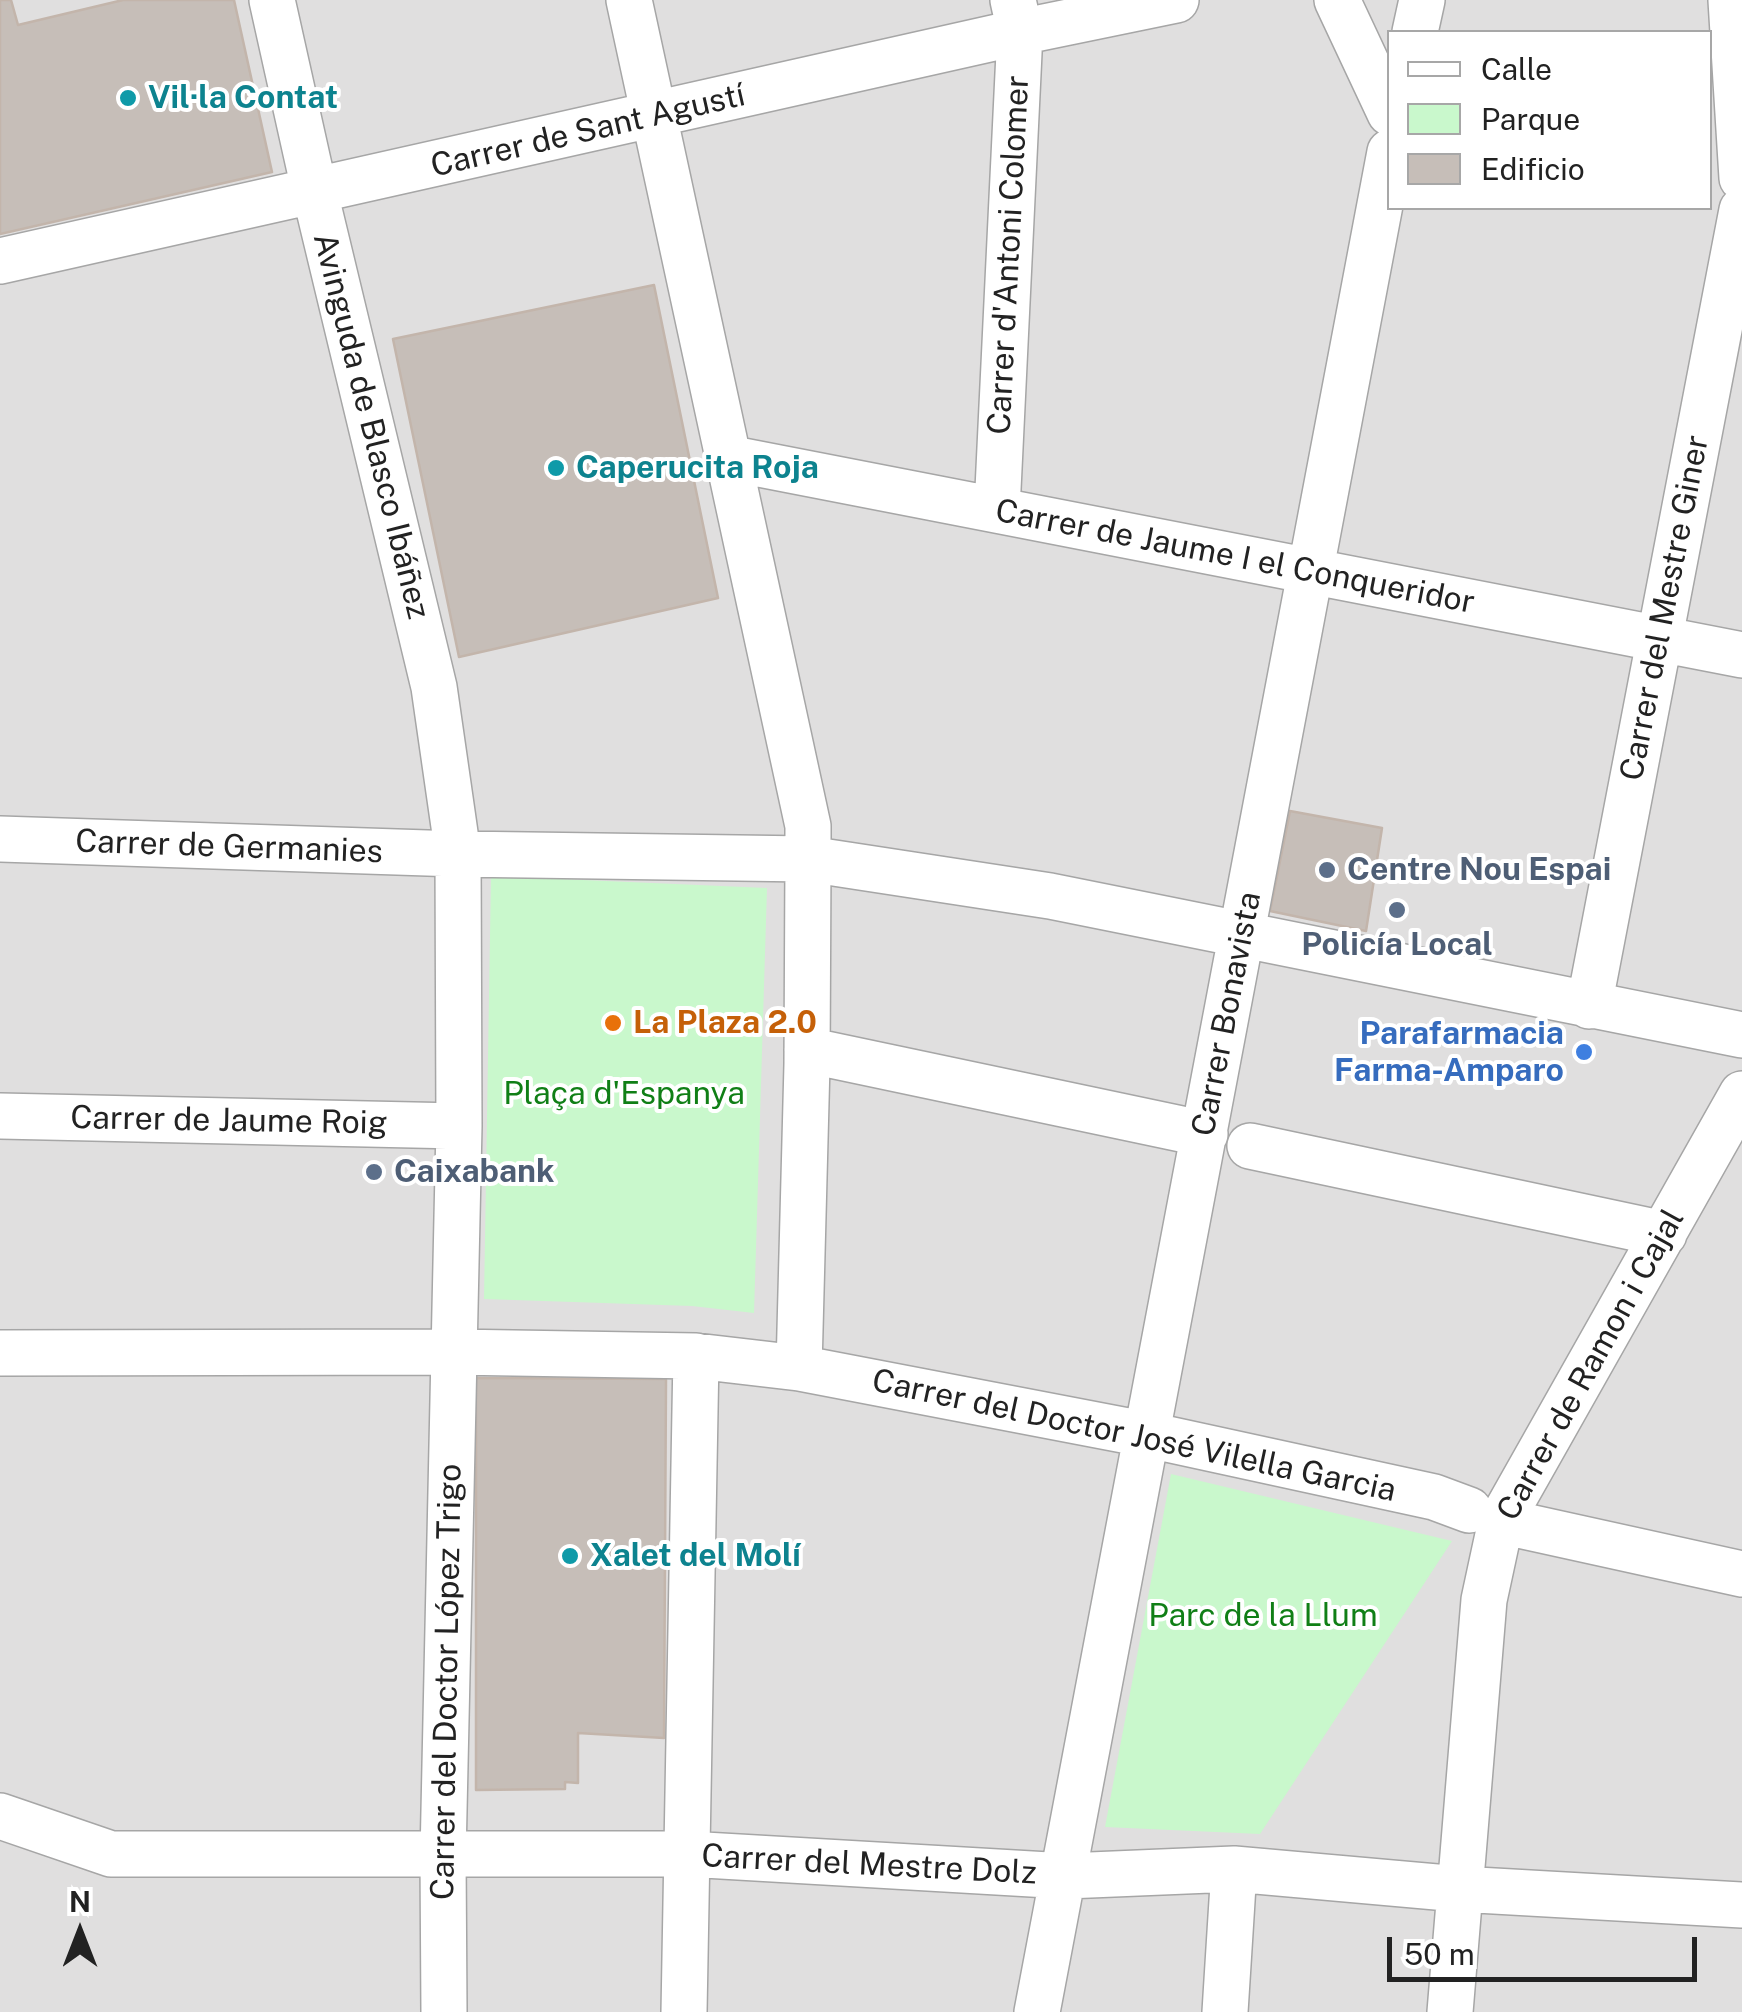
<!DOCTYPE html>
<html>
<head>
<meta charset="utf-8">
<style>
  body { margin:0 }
  #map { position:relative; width:1742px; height:2012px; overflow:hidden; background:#f1eee9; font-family:"Public Sans",sans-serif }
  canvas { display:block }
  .legend { position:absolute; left:1387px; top:30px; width:325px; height:180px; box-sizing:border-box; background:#fff; border:2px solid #a7a7a7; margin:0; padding:12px 18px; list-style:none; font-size:30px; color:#222 }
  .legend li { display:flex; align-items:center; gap:20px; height:50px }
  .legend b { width:50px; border:2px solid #a7a7a7 }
  .north { position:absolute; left:30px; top:1882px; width:100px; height:100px; -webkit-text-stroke:8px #fff; paint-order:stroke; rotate:0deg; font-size:28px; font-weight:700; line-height:40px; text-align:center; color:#222 }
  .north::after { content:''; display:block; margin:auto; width:35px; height:45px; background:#222; clip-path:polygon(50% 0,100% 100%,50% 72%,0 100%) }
  .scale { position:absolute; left:1387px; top:1937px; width:310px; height:45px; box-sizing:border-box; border:5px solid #222; border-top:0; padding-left:12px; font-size:30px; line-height:35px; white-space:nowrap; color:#222; -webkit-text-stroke:8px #fff; paint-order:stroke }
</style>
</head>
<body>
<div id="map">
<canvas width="1742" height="2012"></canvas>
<ul class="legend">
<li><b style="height:12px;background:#fff"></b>Calle</li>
<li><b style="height:28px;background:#c9f8cc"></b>Parque</li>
<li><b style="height:28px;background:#c6beb8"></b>Edificio</li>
</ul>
<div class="north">N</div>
<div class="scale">50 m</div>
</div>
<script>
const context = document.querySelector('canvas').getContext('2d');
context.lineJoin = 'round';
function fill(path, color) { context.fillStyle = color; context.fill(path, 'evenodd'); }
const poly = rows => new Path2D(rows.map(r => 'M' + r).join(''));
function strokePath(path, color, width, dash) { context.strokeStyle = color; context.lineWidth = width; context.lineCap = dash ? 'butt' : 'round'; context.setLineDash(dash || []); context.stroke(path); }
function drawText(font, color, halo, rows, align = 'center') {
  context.font = font + ' "Public Sans",sans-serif'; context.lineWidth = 8; context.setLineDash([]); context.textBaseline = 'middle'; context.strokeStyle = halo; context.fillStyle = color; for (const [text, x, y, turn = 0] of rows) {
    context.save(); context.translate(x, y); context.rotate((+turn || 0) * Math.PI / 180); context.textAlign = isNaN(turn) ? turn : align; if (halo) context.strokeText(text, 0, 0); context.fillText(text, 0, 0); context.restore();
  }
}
const residential = poly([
  [0,0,1742,0,1742,2012,0,2012],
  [1390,32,1710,32,1710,208,1390,208]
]);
const park = poly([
  [491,876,767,888,754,1313,692,1306,484,1299],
  [1171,1474,1452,1541,1260,1834,1105,1827]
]);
const building = poly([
  [0,0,11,0,18,25,123,0,234,0,272,172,0,234,0,0],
  [654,285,718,598,459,657,393,339,654,285],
  [1290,811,1382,828,1366,931,1270,911,1290,811],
  [476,1378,666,1379,664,1738,578,1733,578,1783,565,1782,565,1789,476,1790,476,1378]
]);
const minor = poly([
  [272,0,315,193,434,687,458,854,459,1126,443,1856,444,2012],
  [629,0,808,826,808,859,1050,896,1742,1035],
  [1337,0,1390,113],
  [1731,0,1742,178],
  [1415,32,1422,0],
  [0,261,1020,32,1176,0],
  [728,458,1742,655],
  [997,510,1020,32,1013,0],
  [0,839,458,854,808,859,807,1064,799,1368],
  [1589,1006,1742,210],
  [807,1050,1205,1134],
  [0,1116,459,1126],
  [1250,1146,1664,1234],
  [0,1353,453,1352,696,1356,799,1368,1149,1435,1434,1497,1469,1510],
  [1501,1521,1742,1574],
  [0,1816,111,1854,687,1854,1066,1876,1234,1869,1459,1889,1742,1905],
  [684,2012,696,1356],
  [1037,2012,1390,152],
  [1225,2012,1234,1869],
  [1450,2012,1484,1600,1501,1521,1742,1094]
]);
const markers = [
  [128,98,10,"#0f9aa8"],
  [556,468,10,"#0f9aa8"],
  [1327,870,10,"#5c6f8a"],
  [1397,910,10,"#5c6f8a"],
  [613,1023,10,"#e8710a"],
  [1584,1052,10,"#3f7fe0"],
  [374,1172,10,"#5c6f8a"],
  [570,1556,10,"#0f9aa8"]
];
const cultureNames = [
  ["Vil·la Contat",148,98],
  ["Caperucita Roja",576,468],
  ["Xalet del Molí",590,1556]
];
const streetNames = [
  ["Carrer de Sant Agustí",588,131,-13],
  ["Carrer d'Antoni Colomer",1009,255,-87],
  ["Avinguda de Blasco Ibáñez",371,426,76],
  ["Carrer de Jaume I el Conqueridor",1235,557,11],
  ["Carrer del Mestre Giner",1665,608,-79],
  ["Carrer de Germanies",229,847,2],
  ["Carrer Bonavista",1227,1014,-79],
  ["Carrer de Jaume Roig",229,1121,1],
  ["Carrer de Ramon i Cajal",1591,1365,-61],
  ["Carrer del Doctor José Vilella Garcia",1134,1436,12],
  ["Carrer del Doctor López Trigo",447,1682,-89],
  ["Carrer del Mestre Dolz",869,1865,3]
];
const serviceNames = [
  ["Centre Nou Espai",1347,870],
  ["Policía Local",1397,945,"center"],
  ["Caixabank",394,1172]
];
const foodNames = [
  ["La Plaza 2.0",633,1023]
];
const shopNames = [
  ["Parafarmacia",1564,1034],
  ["Farma-Amparo",1564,1071]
];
const parkNames = [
  ["Plaça d'Espanya",624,1094],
  ["Parc de la Llum",1263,1616]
];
fill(residential, '#e0dfdf');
fill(park, '#c9f8cc');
fill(building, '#c6beb8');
strokePath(building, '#c3b5ab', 2.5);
strokePath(minor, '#a6a6a6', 48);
strokePath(minor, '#fff', 45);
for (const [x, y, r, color] of markers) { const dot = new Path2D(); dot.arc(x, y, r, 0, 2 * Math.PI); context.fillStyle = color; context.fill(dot); strokePath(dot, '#fff', 4); }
drawText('bold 32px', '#0d838f', '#fff', cultureNames, 'left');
drawText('32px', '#222', '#fff', streetNames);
drawText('bold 32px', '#4e5e75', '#fff', serviceNames, 'left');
drawText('bold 32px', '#c56008', '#fff', foodNames, 'left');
drawText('bold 32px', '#366cbe', '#fff', shopNames, 'right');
drawText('32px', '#107f16', '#fff', parkNames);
</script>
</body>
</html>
